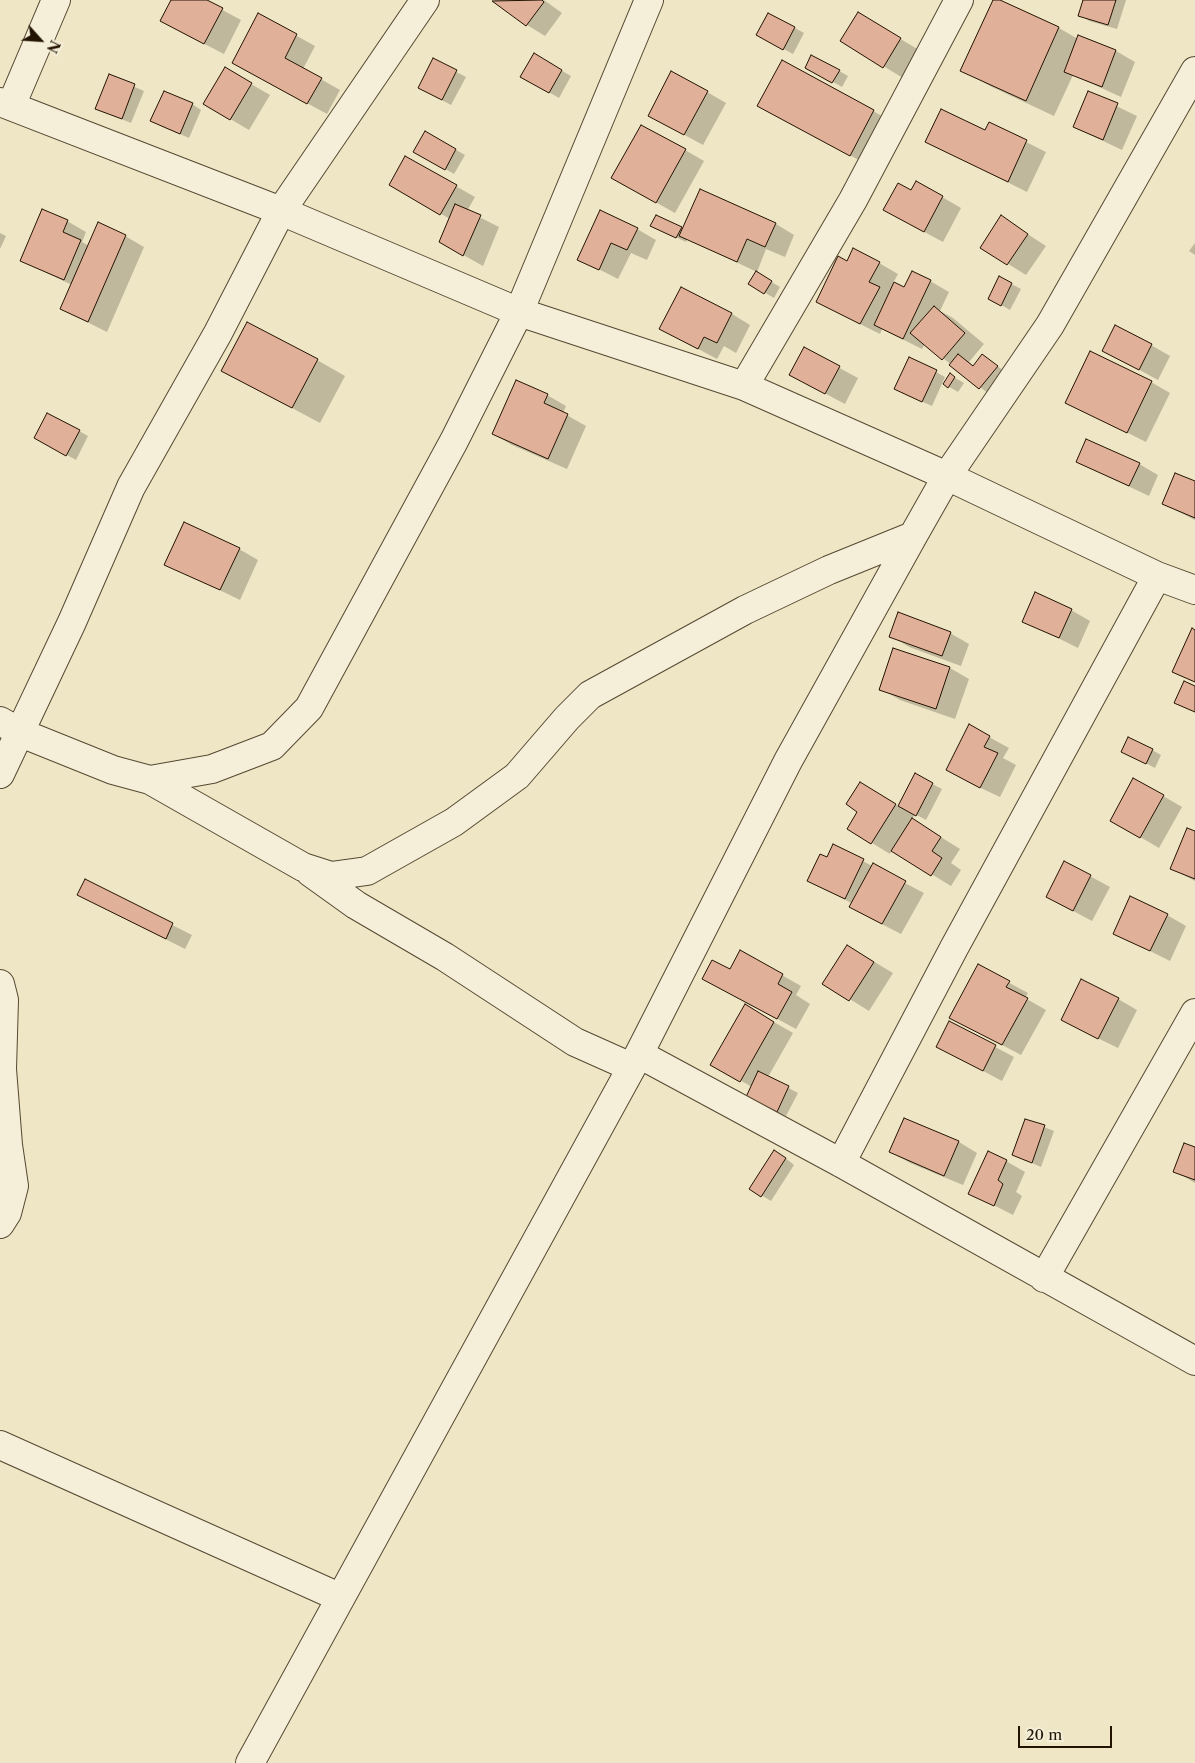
<!DOCTYPE html>
<html>
<head>
<meta charset="utf-8">
<style>
  body { margin:0 }
  #map { position:relative; width:1195px; height:1763px; overflow:hidden; background:#efe6c5; font-family:"Libre Caslon Text",serif }
  canvas { display:block }
  .north { position:absolute; left:15px; top:15px; width:50px; height:50px; -webkit-text-stroke:4px #f5efd9; paint-order:stroke; rotate:116deg; font-size:14px; font-weight:700; line-height:20px; text-align:center; color:#231301 }
  .north::after { content:''; display:block; margin:auto; width:18px; height:22px; background:#231301; clip-path:polygon(50% 0,100% 100%,50% 72%,0 100%) }
  .scale { position:absolute; left:1018px; top:1726px; width:94px; height:22px; box-sizing:border-box; border:2px solid #231301; border-top:0; padding-left:6px; font-size:15px; line-height:18px; white-space:nowrap; color:#231301; -webkit-text-stroke:4px #f5efd9; paint-order:stroke }
</style>
</head>
<body>
<div id="map">
<canvas width="1195" height="1763"></canvas>
<div class="north">N</div>
<div class="scale">20 m</div>
</div>
<script>
const context = document.querySelector('canvas').getContext('2d');
context.lineJoin = 'round';
function fill(path, color) { context.fillStyle = color; context.fill(path, 'evenodd'); }
const poly = rows => new Path2D(rows.map(r => 'M' + r).join(''));
function strokePath(path, color, width, dash) { context.strokeStyle = color; context.lineWidth = width; context.lineCap = dash ? 'butt' : 'round'; context.setLineDash(dash || []); context.stroke(path); }
const shadow = poly([
  [173,0,204,0,241,20,224,54,181,32],
  [494,0,544,0,562,13,545,36,527,25],
  [994,0,1059,28,1078,39,1079,37,1116,51,1135,62,1121,97,1073,75,1054,116,990,86,962,70],
  [1084,0,1126,0,1117,29,1089,21,1080,15],
  [769,14,804,33,793,54,767,40],
  [259,15,315,46,303,69,340,90,327,114,252,73],
  [877,25,919,50,903,78,842,41],
  [534,55,571,76,559,98,522,77],
  [433,60,466,77,451,105,428,93],
  [782,61,902,127,879,171,787,121],
  [806,67,839,71,848,76,842,87],
  [225,69,270,95,249,130,205,104],
  [110,76,144,91,131,123,97,109],
  [707,92,726,103,703,145,668,126],
  [1089,93,1137,116,1122,150,1074,127],
  [192,104,201,110,189,138,161,126],
  [990,124,1046,152,1027,192,927,142,986,132],
  [426,133,465,155,454,174,415,151],
  [685,150,704,161,675,213,632,189],
  [406,158,475,197,467,211,499,227,483,266,440,242,450,219,391,185],
  [911,192,942,197,961,208,943,242,904,221],
  [656,216,683,229,776,224,794,235,785,257,766,249,757,272,687,239,686,242,661,230],
  [1001,217,1046,246,1026,275,981,247],
  [67,221,86,232,82,242,89,246,125,236,144,247,107,332,61,309,72,285,22,261],
  [637,229,656,240,647,260,631,253,618,279,579,259],
  [0,233,6,236,0,249],
  [1195,243,1195,255,1189,251],
  [848,262,879,263,898,274,893,283,905,289,930,281,949,292,940,311,953,318,984,344,969,362,974,366,982,356,1006,372,989,394,925,344,922,349,882,329,880,334,836,312],
  [756,273,780,287,774,298,750,284],
  [1000,278,1021,289,1010,310,989,298],
  [732,314,750,325,736,353,724,346,717,359,661,329],
  [1151,345,1170,356,1158,380,1123,361],
  [804,349,858,378,845,404,809,385],
  [317,360,345,376,320,423,223,371],
  [936,372,945,377,932,406,905,394],
  [950,375,964,383,958,392,944,384],
  [1151,382,1170,393,1146,442,1067,402],
  [547,395,566,406,563,413,586,426,567,469,512,445,493,434],
  [79,431,88,436,76,460,36,438],
  [1077,462,1139,464,1158,475,1149,496],
  [1195,483,1195,520,1163,504],
  [239,549,258,560,240,600,166,564],
  [1071,610,1090,621,1078,648,1024,621],
  [950,633,969,644,961,666,909,647,891,636],
  [893,650,950,668,969,679,955,719,900,700,881,689],
  [969,726,1009,748,1003,758,1016,765,1000,797,966,781],
  [1152,750,1161,755,1155,768,1132,756],
  [915,775,942,789,926,820,915,814,912,819,960,849,951,863,961,870,951,886,892,850,890,854,872,843,879,794,899,807],
  [1134,779,1182,807,1159,848,1111,820],
  [1195,833,1195,881,1172,869],
  [834,846,924,893,901,934,870,918,853,904,808,880,828,859],
  [1064,862,1110,887,1092,921,1047,897],
  [85,881,192,935,185,949,78,895],
  [1167,915,1186,926,1170,961,1114,933],
  [741,952,801,986,796,995,810,1004,796,1029,722,989],
  [866,957,893,973,869,1011,824,983],
  [978,966,1028,993,1025,998,1046,1010,1021,1055,970,1028],
  [1118,999,1137,1010,1118,1048,1081,1030],
  [746,1006,793,1033,768,1077,798,1093,786,1116,756,1102,752,1087,712,1064],
  [950,1023,1014,1057,1002,1081,957,1057],
  [905,1119,959,1142,977,1153,963,1185,910,1163,891,1152],
  [1026,1120,1054,1131,1041,1167,1014,1155],
  [1195,1148,1195,1183,1175,1171],
  [784,1157,794,1165,771,1201,751,1189],
  [1006,1161,1025,1172,1016,1192,1022,1196,1013,1215,970,1193]
]);
const building = poly([
  [171,0,207,0,223,8,204,44,160,21,171,0],
  [542,0,544,2,526,26,492,1,542,0],
  [993,0,1000,0,1059,27,1026,101,960,71,993,0],
  [1083,0,1116,0,1108,25,1078,16,1083,0],
  [858,12,901,38,883,68,840,41,858,12],
  [258,13,297,34,285,58,322,78,307,104,232,63,258,13],
  [768,13,795,27,783,50,756,35,768,13],
  [1078,35,1116,50,1102,87,1064,72,1078,35],
  [534,53,562,70,549,93,520,77,534,53],
  [811,55,840,70,832,83,805,68,811,55],
  [433,58,457,70,442,100,418,88,433,58],
  [782,60,874,110,850,156,757,106,782,60],
  [225,67,252,83,230,120,203,104,225,67],
  [671,71,708,91,684,135,648,116,671,71],
  [109,74,135,84,122,119,95,109,109,74],
  [164,91,193,103,180,134,150,121,164,91],
  [1088,91,1118,103,1103,140,1073,127,1088,91],
  [941,109,985,130,989,122,1027,140,1008,182,925,142,941,109],
  [641,125,686,149,656,203,611,178,641,125],
  [425,131,456,149,445,170,413,152,425,131],
  [405,156,457,185,440,215,389,185,405,156],
  [916,181,943,196,924,232,883,210,898,183,911,190,916,181],
  [700,189,776,223,765,247,747,239,737,262,679,236,700,189],
  [455,204,481,215,463,256,439,242,455,204],
  [42,209,68,220,63,232,81,240,64,280,20,261,42,209],
  [600,210,638,228,627,250,611,243,599,270,577,260,600,210],
  [656,215,682,227,676,238,650,226,656,215],
  [1001,215,1028,234,1007,265,980,248,1001,215],
  [98,222,126,235,88,322,60,309,98,222],
  [853,248,880,262,869,282,880,287,860,324,816,302,838,256,847,261,853,248],
  [756,271,772,281,764,294,748,284,756,271],
  [912,271,931,280,903,339,874,325,894,282,904,287,912,271],
  [999,276,1012,283,1001,306,988,299,999,276],
  [681,287,732,313,717,343,704,337,698,349,659,329,681,287],
  [934,306,965,333,942,360,910,333,934,306],
  [247,322,318,359,292,408,221,371,247,322],
  [1115,325,1152,344,1139,370,1102,351,1115,325],
  [804,347,840,366,825,394,789,375,804,347],
  [1090,351,1152,381,1127,433,1065,403,1090,351],
  [958,354,973,366,982,354,998,366,979,389,949,365,958,354],
  [909,357,937,370,922,402,894,389,909,357],
  [950,373,955,377,948,388,943,384,950,373],
  [516,380,548,394,544,403,568,414,548,459,492,434,516,380],
  [47,413,80,430,66,456,34,438,47,413],
  [1086,439,1140,463,1129,486,1076,462,1086,439],
  [1175,473,1195,481,1195,518,1162,504,1175,473],
  [184,522,240,548,220,590,164,565,184,522],
  [1035,592,1072,609,1059,638,1022,622,1035,592],
  [898,612,951,632,942,656,889,637,898,612],
  [1192,628,1195,630,1195,682,1172,672,1192,628],
  [893,648,950,667,936,709,879,690,893,648],
  [1184,681,1195,686,1195,712,1174,703,1184,681],
  [969,724,990,736,984,747,998,753,980,788,946,770,969,724],
  [1128,737,1153,749,1146,764,1121,752,1128,737],
  [915,773,933,783,916,816,898,806,915,773],
  [1133,778,1164,795,1140,838,1110,821,1133,778],
  [860,782,896,804,871,844,847,829,857,812,846,804,860,782],
  [912,818,941,837,932,851,942,858,931,876,891,851,912,818],
  [1187,828,1195,831,1195,879,1170,869,1187,828],
  [833,844,864,859,845,899,807,881,820,854,827,857,833,844],
  [1064,861,1091,875,1073,911,1046,897,1064,861],
  [873,863,906,881,882,924,849,907,873,863],
  [85,879,173,923,166,939,77,895,85,879],
  [1130,896,1168,914,1150,951,1113,934,1130,896],
  [847,945,874,962,849,1001,822,984,847,945],
  [740,950,783,974,778,984,792,992,777,1019,702,979,712,960,730,969,740,950],
  [978,964,1010,981,1006,987,1028,998,1002,1045,949,1018,978,964],
  [1081,979,1119,998,1098,1039,1061,1020,1081,979],
  [745,1004,774,1022,740,1082,710,1065,745,1004],
  [949,1021,996,1045,983,1071,936,1047,949,1021],
  [758,1071,789,1086,777,1112,746,1097,758,1071],
  [904,1118,959,1141,944,1176,889,1152,904,1118],
  [1025,1119,1045,1125,1032,1163,1012,1155,1025,1119],
  [1184,1143,1195,1147,1195,1180,1173,1172,1184,1143],
  [774,1150,786,1158,761,1197,749,1189,774,1150],
  [988,1151,1007,1160,998,1180,1003,1184,994,1206,968,1194,988,1151]
]);
const street = poly([
  [0,102,281,211,519,312,744,386,947,476,1157,576,1195,590],
  [11,106,56,0],
  [744,386,853,200,959,0],
  [0,721,21,733,113,770,150,780,212,769,272,746,309,708,454,441,519,312,649,0],
  [0,774,72,622,131,487,218,333,281,211,425,0],
  [150,780,303,867,331,876,367,871,454,822,517,776,567,718,590,695,745,610,829,570,913,536],
  [310,872,356,905,445,957,575,1042,631,1067],
  [0,984,4,1000,2,1069,8,1145,14,1186,7,1213,0,1224],
  [639,1054,841,1163,1195,1361],
  [841,1163,954,948,1157,576],
  [1044,1278,1195,1013],
  [0,1445,339,1597],
  [250,1763,639,1054,788,761,913,536,947,476,1050,325,1195,71]
]);
fill(shadow, '#0003');
fill(building, '#e1b099');
strokePath(building, '#231301', 1);
strokePath(street, '#564832', 30);
strokePath(street, '#f5efd9', 28);
</script>
</body>
</html>
